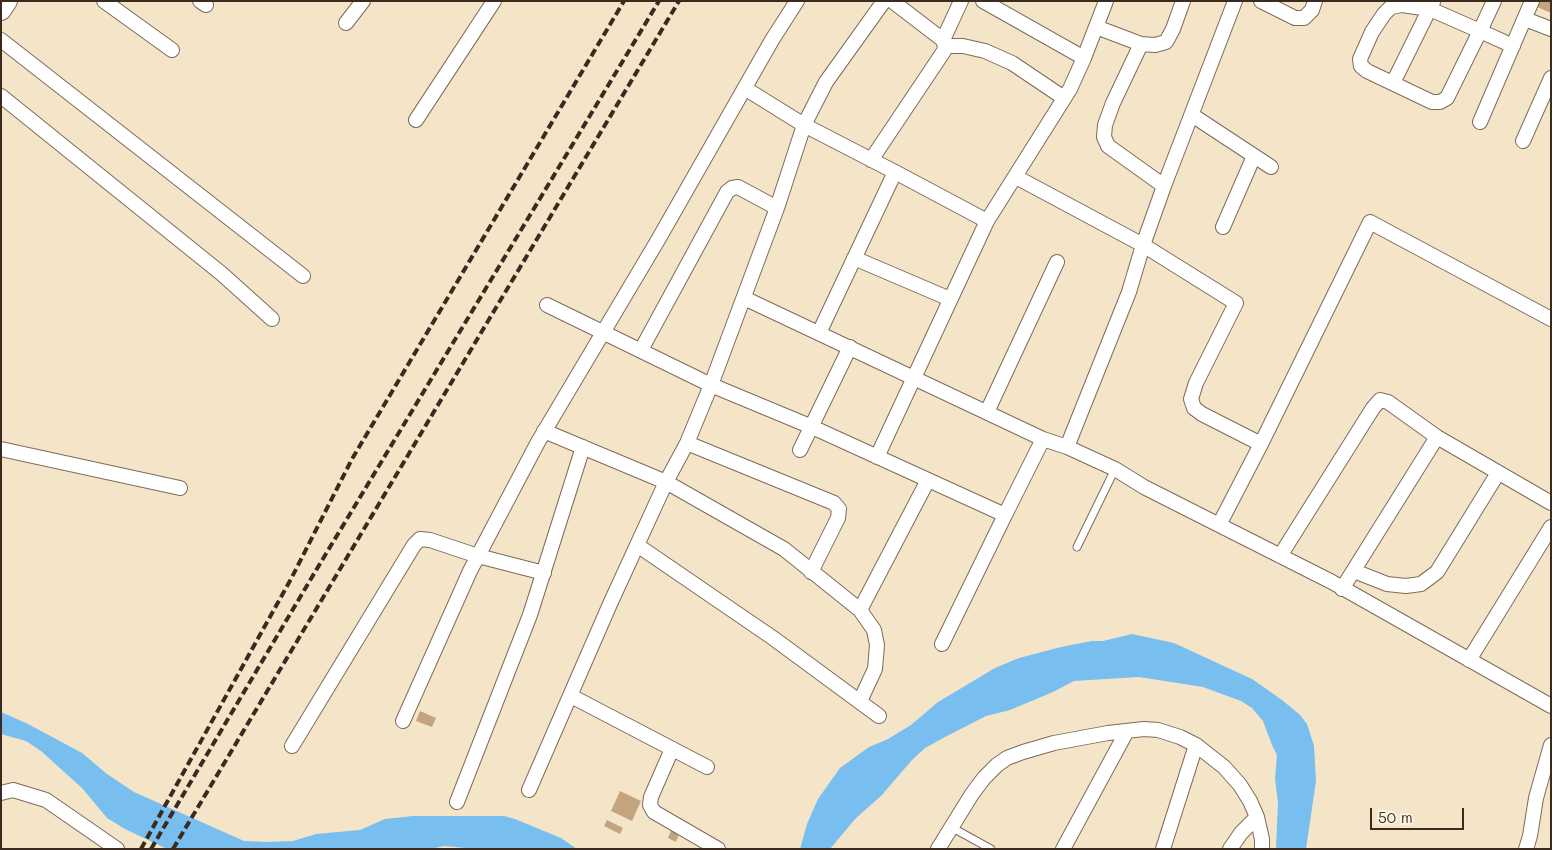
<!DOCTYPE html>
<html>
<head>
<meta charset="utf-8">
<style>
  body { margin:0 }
  #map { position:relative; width:1552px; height:850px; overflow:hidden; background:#f4e5c9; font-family:Mali,sans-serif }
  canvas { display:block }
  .frame { position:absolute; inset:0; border:2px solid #3b2a1e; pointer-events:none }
  .scale { position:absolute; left:1370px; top:808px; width:94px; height:22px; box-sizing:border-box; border:2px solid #3b2a1e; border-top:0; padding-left:6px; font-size:15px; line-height:18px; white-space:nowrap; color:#3b2a1e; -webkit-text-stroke:4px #fcf5e5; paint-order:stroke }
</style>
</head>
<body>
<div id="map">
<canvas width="1552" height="850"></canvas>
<div class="frame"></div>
<div class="scale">50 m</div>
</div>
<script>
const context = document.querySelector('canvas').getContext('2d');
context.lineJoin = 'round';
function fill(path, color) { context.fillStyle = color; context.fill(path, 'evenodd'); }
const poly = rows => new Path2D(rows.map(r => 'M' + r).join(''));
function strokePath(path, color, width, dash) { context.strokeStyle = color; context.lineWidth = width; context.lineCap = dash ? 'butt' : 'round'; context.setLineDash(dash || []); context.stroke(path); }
const water = poly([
  [1132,634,1174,643,1252,679,1282,700,1300,715,1307,724,1314,746,1316,781,1306,849,1276,849,1278,802,1275,779,1277,755,1272,745,1263,721,1252,708,1241,701,1203,687,1139,677,1074,681,1053,692,1010,710,986,716,947,736,925,748,912,760,881,796,856,818,830,849,800,849,807,824,818,799,840,768,869,747,888,739,911,725,938,702,995,668,1019,658,1061,647,1092,641,1103,641],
  [1,712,28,724,82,753,107,774,134,792,244,841,267,842,293,841,316,834,360,830,385,819,413,816,504,816,515,819,561,838,577,849,477,849,444,846,430,849,167,849,125,829,107,818,83,789,41,751,26,741,1,734]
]);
const building = poly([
  [1540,1,1551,1,1551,13,1537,7],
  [420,711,436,718,432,727,416,721],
  [620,791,641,801,632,821,611,811],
  [607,820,623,828,620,834,604,826],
  [672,828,680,831,676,842,668,838]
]);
const lane = poly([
  [1077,547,1115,469],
  [951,827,991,849]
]);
const street = poly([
  [104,1,172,50],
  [200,1,206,5],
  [983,1,1084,58],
  [1261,1,1295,18,1304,18,1312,10,1315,1],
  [1494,1,1480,31,1447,98,1440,102,1432,102,1367,71,1361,66,1360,59,1372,32,1384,14,1391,7,1402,5,1430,9,1480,31,1513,46],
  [1525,19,1551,29],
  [346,23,363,1],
  [1096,27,1141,44,1155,45,1166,42,1173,29,1183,1],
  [1,40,303,276],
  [943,40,961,1],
  [1141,44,1113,103,1105,125,1104,137,1108,146,1164,186],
  [945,46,963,46,985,51,1012,63,1064,98],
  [1393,83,1433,2],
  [746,89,804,125,777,208,711,385,812,427,1005,515,1043,439],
  [1,96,222,274,272,319],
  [1192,115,1271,167],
  [416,120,494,1],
  [1480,122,1532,1],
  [1523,141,1551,78],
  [871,160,944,51,945,46,943,40,892,1],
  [895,172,987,221],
  [1016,177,1143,245,1236,303,1196,383,1191,399,1194,408,1202,414,1261,444],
  [1223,227,1254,156],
  [854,258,950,299],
  [744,298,1043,439,1067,447,1115,469,1144,487,1332,582,1551,706],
  [819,333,895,172,804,125,826,82,884,1],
  [641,350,727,192,732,188,738,187,777,208],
  [987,412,1057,262],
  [544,431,666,482,784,549,860,610,874,630,877,645,875,669,860,701],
  [687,443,834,503,839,509,838,518,811,572],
  [1067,447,1129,292,1143,245,1164,186,1235,1],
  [1,449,180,488],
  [800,450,850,347],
  [877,457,987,221,1070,89,1084,58,1106,1],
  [1219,525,1261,444,1370,222,1551,319],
  [637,545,773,638,879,716],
  [1280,556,1373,408,1380,400,1388,402,1437,437,1551,503],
  [1354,571,1387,584,1406,586,1421,584,1437,572,1498,473],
  [1342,589,1437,437],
  [860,610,928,480],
  [942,644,1005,515],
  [1469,660,1551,527],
  [571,696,707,767],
  [403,721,470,571,538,442,658,240,772,40,797,1],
  [292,746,414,545,420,539,430,540,478,556,544,573],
  [672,749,651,797,650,805,654,812,718,849],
  [529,790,610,604,666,482,687,443,711,385,547,305],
  [1,793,13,790,46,800,117,849],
  [457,802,530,615,583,447],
  [938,849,972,794,984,778,997,765,1007,758,1023,752,1054,743,1108,733,1144,729,1158,730,1180,737,1196,745,1224,767,1240,785,1250,801,1257,817,1262,839,1262,849],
  [1063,849,1127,731],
  [1163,849,1196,745],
  [1230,849,1241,833,1257,817],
  [1526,849,1530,836,1536,798,1551,745]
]);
const secondary = poly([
  [1,10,7,1]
]);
const rail = poly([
  [141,849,291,579,352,459,624,1],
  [151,849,315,572,659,1],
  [173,849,679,1]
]);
fill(water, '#78beef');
fill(building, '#c4a37f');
strokePath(lane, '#7c6b5a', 9);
strokePath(street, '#7c6b5a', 16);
strokePath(secondary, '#7c6b5a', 22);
strokePath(lane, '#fff', 7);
strokePath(street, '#fff', 14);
strokePath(secondary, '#fff', 20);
strokePath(rail, '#3b2a1e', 4, [8, 4]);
</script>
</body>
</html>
